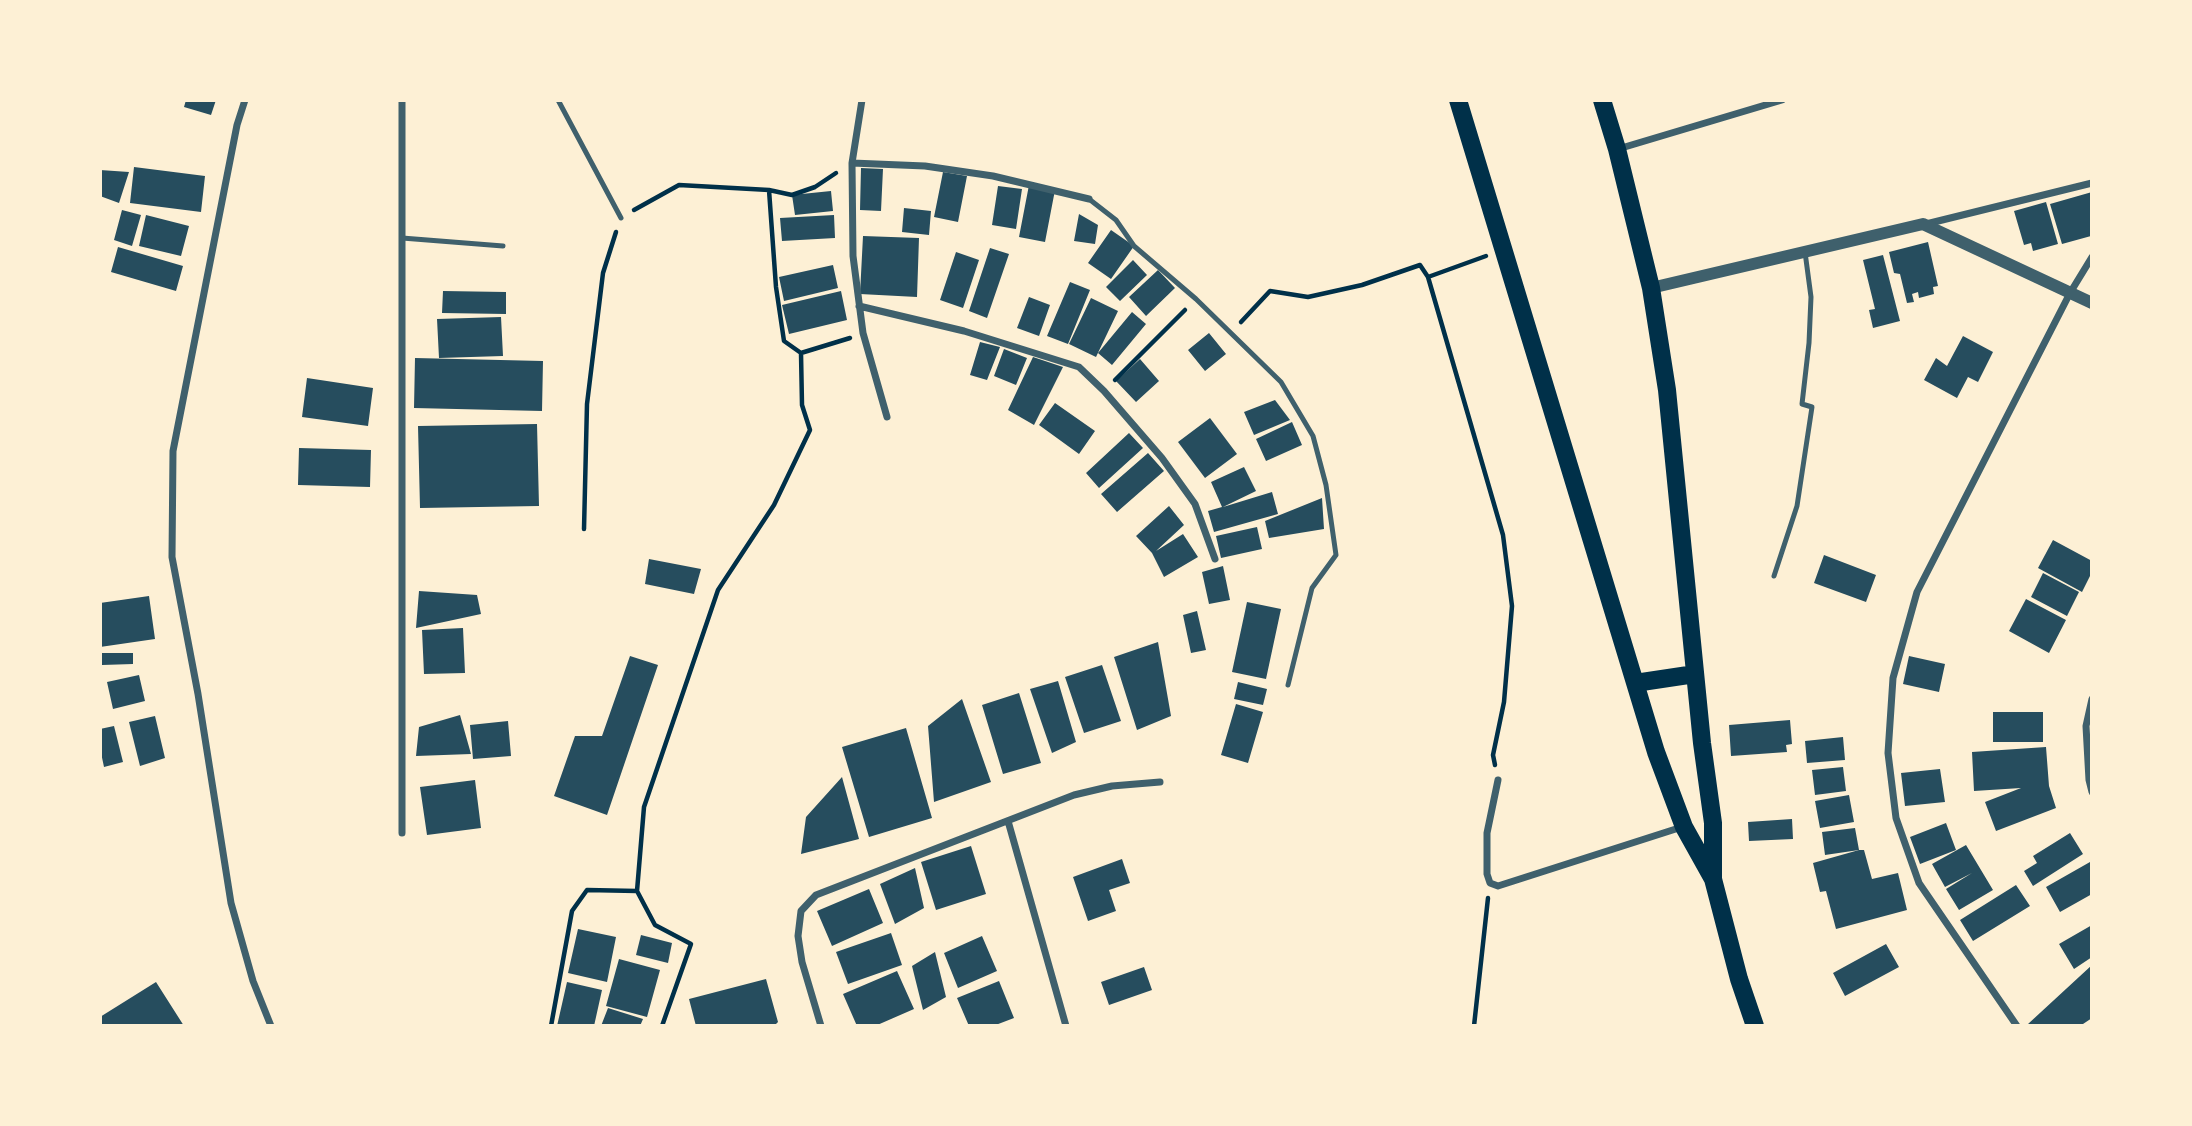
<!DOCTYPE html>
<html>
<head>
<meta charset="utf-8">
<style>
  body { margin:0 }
  #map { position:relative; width:2192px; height:1126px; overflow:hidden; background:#fdf0d5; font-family:"Fira Sans",sans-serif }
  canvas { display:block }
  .frame { position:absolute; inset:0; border:102px solid #fdf0d5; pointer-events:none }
</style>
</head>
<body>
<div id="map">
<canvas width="2192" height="1126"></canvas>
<div class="frame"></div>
</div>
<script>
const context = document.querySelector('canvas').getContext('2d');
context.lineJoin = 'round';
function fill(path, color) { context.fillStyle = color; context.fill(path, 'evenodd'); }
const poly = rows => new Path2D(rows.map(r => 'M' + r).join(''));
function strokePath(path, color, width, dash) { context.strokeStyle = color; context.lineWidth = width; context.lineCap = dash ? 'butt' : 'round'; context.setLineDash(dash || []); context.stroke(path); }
const building = poly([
  [186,100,216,100,211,115,184,107],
  [134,167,205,176,201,212,130,203],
  [861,168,883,169,881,211,860,210],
  [100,170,129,172,119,203,100,196],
  [943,172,967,176,958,222,934,217],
  [1029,185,1055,190,1045,242,1019,237],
  [998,186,1022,189,1016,229,992,225],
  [831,191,833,211,795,215,792,195],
  [2092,192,2091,236,2062,244,2050,204],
  [2046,202,2058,244,2033,251,2031,243,2024,245,2014,211],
  [904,208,931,211,929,235,902,232],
  [122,210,141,215,132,246,114,240],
  [1079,214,1098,225,1095,244,1074,241],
  [146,215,189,226,181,256,139,246],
  [834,215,835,238,782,241,780,218],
  [1111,230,1134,246,1111,279,1088,263],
  [863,236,919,238,917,297,860,294],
  [1928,242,1938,286,1933,287,1934,294,1919,298,1918,292,1912,294,1914,302,1907,303,1900,274,1894,273,1889,252],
  [118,247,183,266,176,291,111,272],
  [990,248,1009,254,987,318,969,311],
  [956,252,979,260,963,308,940,300],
  [1883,255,1900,321,1873,328,1869,310,1875,309,1863,260],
  [1133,260,1147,275,1120,301,1106,287],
  [833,265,838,288,784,301,779,277],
  [1158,270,1175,288,1146,316,1129,297],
  [1070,282,1090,290,1068,344,1047,336],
  [443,291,506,292,506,314,442,313],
  [841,291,847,320,789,334,782,305],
  [1029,297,1050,305,1039,336,1017,328],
  [1091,298,1118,311,1096,357,1069,344],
  [1132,312,1146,324,1112,365,1098,353],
  [501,317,503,356,439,358,437,319],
  [1209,333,1226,354,1205,371,1188,350],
  [1963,336,1993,352,1978,382,1968,377,1957,398,1924,380,1936,358,1947,366],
  [980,342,1000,347,987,380,970,375],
  [1004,349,1027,358,1016,385,994,376],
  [1033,357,1063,367,1034,425,1008,410],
  [415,358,543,361,542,411,414,408],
  [1140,359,1159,381,1136,402,1116,381],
  [307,378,373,388,368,426,302,417],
  [1275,400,1290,420,1254,435,1244,412],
  [1055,403,1095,431,1079,454,1039,425],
  [1210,418,1237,454,1205,478,1178,442],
  [1292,422,1302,445,1266,461,1256,439],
  [537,424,539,506,420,508,418,426],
  [1129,433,1143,448,1099,488,1086,473],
  [299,448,371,450,370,487,298,485],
  [1148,453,1164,471,1117,512,1101,494],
  [1244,467,1256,491,1223,507,1272,492,1278,514,1214,532,1208,511,1222,507,1211,482],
  [1322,498,1324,529,1269,538,1265,521],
  [1169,506,1184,525,1156,551,1183,534,1198,557,1164,577,1152,553,1136,536],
  [1257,527,1262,549,1221,558,1216,536],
  [2053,540,2092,561,2092,572,2082,592,2038,568],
  [1824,555,1876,575,1866,602,1814,583],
  [649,559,701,569,694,594,645,584],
  [1223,566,1230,600,1209,604,1202,572],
  [2043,573,2079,592,2067,616,2031,597],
  [419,591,477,595,481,614,416,628],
  [149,596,155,639,100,647,100,603],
  [2026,599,2066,620,2049,653,2009,631],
  [1247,602,1281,609,1266,679,1232,672],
  [1197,611,1206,650,1191,653,1183,615],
  [463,628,465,673,424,674,422,630],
  [1158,642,1171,716,1137,730,1114,657],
  [102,653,133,653,133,664,102,665],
  [630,656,658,665,607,815,554,796,575,736,602,736],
  [1909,656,1945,664,1939,692,1903,684],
  [1102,665,1121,721,1084,733,1065,677],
  [139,675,145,701,113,709,107,682],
  [1058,681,1076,742,1052,753,1030,689],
  [1238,682,1267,689,1263,705,1234,699],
  [1019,693,1041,763,1003,774,982,705],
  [962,699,991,782,934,802,928,726],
  [1236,704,1263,712,1248,763,1221,755],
  [1993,712,2043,712,2043,742,1993,742],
  [460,715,471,754,416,756,419,727],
  [155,716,165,758,140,766,129,722],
  [1790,720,1792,744,1786,745,1787,752,1731,756,1729,725],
  [508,721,511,756,473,759,470,725],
  [114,726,123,762,104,767,100,748,100,729],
  [906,728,932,818,869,837,842,747],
  [1843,737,1845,760,1807,763,1805,741],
  [2046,747,2049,786,2056,808,1996,831,1985,802,2021,788,1974,791,1972,752],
  [1843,767,1846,791,1815,795,1812,770],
  [1940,769,1945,802,1905,806,1901,773],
  [842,777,859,839,801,854,806,817],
  [475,780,481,828,427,835,420,787],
  [1849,795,1854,822,1820,828,1815,801],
  [1792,819,1793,839,1749,841,1748,822],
  [1946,823,1956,850,1920,864,1910,837],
  [1855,828,1859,850,1864,850,1872,879,1898,873,1907,910,1836,929,1826,891,1820,892,1813,863,1859,850,1825,855,1822,832],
  [2070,833,2083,854,2033,886,2024,871,2037,863,2033,856],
  [1966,845,1993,890,1959,910,1946,889,1972,873,1945,887,1932,864],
  [971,846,986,894,936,910,921,862],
  [1122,859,1130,883,1109,890,1116,911,1088,921,1073,877],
  [2090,862,2092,894,2060,912,2046,887],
  [915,868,924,908,895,924,880,884],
  [2016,885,2030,906,1973,941,1960,920],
  [869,889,883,923,832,946,817,911],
  [2092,925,2092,957,2074,969,2059,944],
  [578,929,616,937,607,982,568,973],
  [891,933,902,965,848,984,836,952],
  [641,935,672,943,668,963,636,955],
  [982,936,997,971,958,988,944,953],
  [1886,944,1899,967,1845,996,1833,973],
  [935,952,946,997,923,1010,912,966],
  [619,959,660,970,647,1017,606,1006],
  [2092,965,2092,1018,2080,1026,2029,1026,2028,1024],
  [1144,967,1152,990,1109,1005,1101,982],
  [897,971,914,1009,875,1026,857,1026,843,994],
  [766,979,778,1022,774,1026,696,1026,689,999],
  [999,981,1014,1018,993,1026,969,1026,957,998],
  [156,982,184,1026,100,1026,100,1017],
  [567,982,602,990,594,1026,557,1026],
  [608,1008,643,1019,640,1026,601,1026]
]);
const path = poly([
  [634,210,679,185,769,190,792,195,815,187,836,173],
  [1428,277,1486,256],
  [1241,322,1270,291,1308,297,1362,285,1420,265,1428,277,1503,535,1512,606,1504,702,1493,755,1495,765],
  [801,353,850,338],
  [1115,380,1185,310],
  [584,529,587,404,603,273,616,232],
  [551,1026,572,911,587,890,637,891],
  [662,1026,691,944,655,925,637,891,644,807,718,590,774,505,810,430,802,405,801,353,784,341,776,287,769,190],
  [1474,1026,1488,898]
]);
const service = poly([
  [558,100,621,218],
  [1089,199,1116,220,1134,246,1196,299,1281,382,1313,436,1326,485,1336,555,1312,588,1288,685],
  [402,238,503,246],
  [1774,576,1797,506,1812,407,1802,404,1809,343,1811,297,1805,252]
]);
const minor = poly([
  [245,100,237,125,173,451,172,557,198,694,231,903,253,981,271,1026],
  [862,100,852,163,853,256,863,333,887,417],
  [1618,149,1782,100],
  [852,163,925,166,993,176,1089,199],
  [1926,224,2092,183],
  [859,306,964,331,1079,367,1104,391,1162,458,1195,504,1215,559],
  [2092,699,2086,726,2089,780,2092,792],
  [1498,780,1487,833,1487,874,1490,883,1498,886,1682,827],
  [1008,821,1066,1026],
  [402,833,402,100],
  [821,1026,802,962,798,936,801,911,816,895,1074,795,1112,786,1160,782],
  [2017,1026,1919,883,1896,818,1888,753,1893,678,1917,592,2070,293,2092,257]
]);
const tertiary = poly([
  [1651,288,1923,224,2092,303]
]);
const primary = poly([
  [1458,100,1656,752,1684,827,1713,879],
  [1602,100,1617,149,1651,288,1667,390,1702,743,1713,823,1713,879,1739,979,1755,1026],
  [1635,683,1695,674]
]);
fill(building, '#264d5e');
strokePath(path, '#003049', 4.5);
strokePath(service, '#3f606c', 5);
strokePath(minor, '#3f606c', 7);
strokePath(tertiary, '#3f606c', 12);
strokePath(primary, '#003049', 18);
</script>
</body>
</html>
